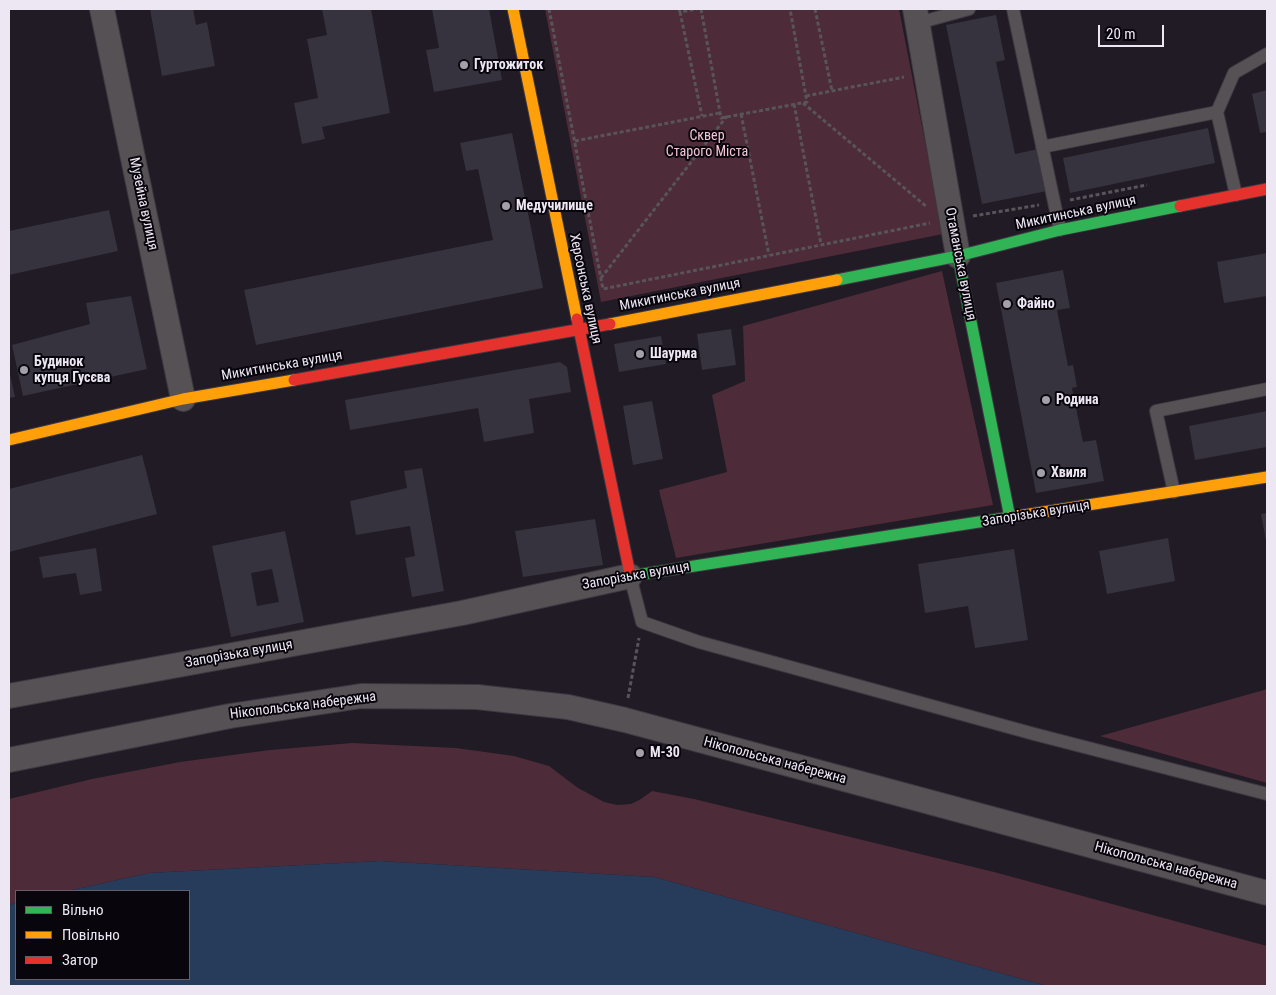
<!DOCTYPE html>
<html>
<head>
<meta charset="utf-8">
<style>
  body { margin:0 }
  #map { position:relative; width:1276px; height:995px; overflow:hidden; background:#201b25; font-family:"Roboto Condensed",sans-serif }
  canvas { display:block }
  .frame { position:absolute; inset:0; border:10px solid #ede6f3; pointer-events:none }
  .legend { position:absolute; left:15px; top:890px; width:175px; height:90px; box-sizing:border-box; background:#08050c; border:1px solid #645f68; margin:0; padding:6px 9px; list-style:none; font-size:15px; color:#ede6f3 }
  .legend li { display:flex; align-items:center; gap:10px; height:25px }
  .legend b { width:25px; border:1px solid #645f68 }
  .scale { position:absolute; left:1098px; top:25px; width:66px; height:22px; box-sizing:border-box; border:2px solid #ede6f3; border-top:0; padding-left:6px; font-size:15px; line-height:18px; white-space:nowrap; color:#ede6f3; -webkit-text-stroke:4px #08050c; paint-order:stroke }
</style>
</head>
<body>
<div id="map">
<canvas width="1276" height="995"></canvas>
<div class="frame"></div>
<ul class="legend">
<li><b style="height:6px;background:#30b455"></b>Вільно</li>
<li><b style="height:6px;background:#ff9f0a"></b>Повільно</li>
<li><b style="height:6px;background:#e5322d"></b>Затор</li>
</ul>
<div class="scale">20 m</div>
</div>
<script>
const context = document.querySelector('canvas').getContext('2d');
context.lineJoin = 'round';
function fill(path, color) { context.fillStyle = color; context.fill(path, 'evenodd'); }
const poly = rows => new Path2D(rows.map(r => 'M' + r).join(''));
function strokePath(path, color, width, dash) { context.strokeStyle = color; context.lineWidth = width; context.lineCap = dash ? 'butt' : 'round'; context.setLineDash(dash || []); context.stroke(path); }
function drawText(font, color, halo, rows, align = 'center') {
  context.font = font + ' "Roboto Condensed",sans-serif'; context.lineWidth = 4; context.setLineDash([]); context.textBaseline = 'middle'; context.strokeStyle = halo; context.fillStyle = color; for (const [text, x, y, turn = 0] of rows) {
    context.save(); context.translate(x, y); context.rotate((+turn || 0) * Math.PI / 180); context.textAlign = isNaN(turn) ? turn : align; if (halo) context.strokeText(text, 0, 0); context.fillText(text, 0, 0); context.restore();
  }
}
const green = poly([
  [545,9,899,9,943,234,601,302],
  [942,271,993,505,676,558,659,490,727,472,712,395,745,381,743,326],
  [1267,689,1267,783,1100,736,1264,690],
  [352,743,456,748,514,756,549,766,578,788,604,802,617,805,631,804,641,799,652,791,694,799,994,872,1267,946,1267,986,1047,986,654,877,380,861,149,873,68,891,16,891,16,903,9,905,9,799,92,779,180,762,270,750]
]);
const water = poly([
  [380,861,654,877,1047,986,9,986,9,905,16,903,16,979,189,979,189,891,68,891,149,873]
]);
const building = poly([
  [150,9,193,9,196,25,207,22,215,66,162,76],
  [322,9,371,9,390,113,322,127,325,139,302,144,294,103,318,98,307,39,327,35],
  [432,9,489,9,502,80,434,92,426,50,439,48],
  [996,15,1005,60,996,62,1015,154,1038,149,1047,191,982,204,946,25],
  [1267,90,1267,132,1260,133,1252,94],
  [1208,128,1215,163,1070,193,1063,158],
  [512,133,543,288,256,345,244,290,493,240,478,169,466,171,460,143],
  [109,210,118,251,9,275,9,231],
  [1267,253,1267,296,1224,303,1217,262],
  [1063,270,1070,308,1057,310,1068,366,1073,365,1077,387,1072,388,1083,442,1096,440,1104,481,1036,493,996,283],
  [131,296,147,369,23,396,12,345,90,324,86,303],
  [731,329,736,365,702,370,697,334],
  [661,336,666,364,619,372,614,344],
  [560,362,567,367,571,392,529,399,534,433,484,442,478,408,350,430,345,400],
  [9,370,15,397,9,398],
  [652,401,663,459,633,465,623,406],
  [1267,411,1267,447,1195,460,1189,426],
  [142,455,157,514,9,552,9,489],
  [422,468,444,591,412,597,405,558,415,556,410,526,356,535,350,501,407,488,404,471],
  [1267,513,1267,541,1266,541,1261,514],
  [595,519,603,565,523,577,515,531],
  [285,531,304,622,231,637,212,546],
  [272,569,279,602,257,606,251,573],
  [1168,538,1175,581,1107,594,1099,551],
  [96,548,102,591,80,595,76,573,43,578,39,557],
  [1014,549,1028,640,975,648,968,606,925,613,918,564]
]);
const path = poly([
  [549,9,603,289,930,223],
  [679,9,680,12,697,9],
  [701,9,721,118,807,102,790,9],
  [815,9,832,91],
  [680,12,702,116],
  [806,96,904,77],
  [803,103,927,207],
  [794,104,821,244],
  [741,114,769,255],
  [575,141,720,113],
  [1070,200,1147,185],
  [973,216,1039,205],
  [601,278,727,116],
  [628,698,639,638]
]);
const lane = poly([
  [1013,9,1060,230],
  [918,23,969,9],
  [1042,147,1217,112],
  [1236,195,1217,112,1234,73,1267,54],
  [1174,492,1156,411,1267,389],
  [630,576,642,622,699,642,1034,734,1267,794]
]);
const street = poly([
  [102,9,183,399],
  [915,9,958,256],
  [9,696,462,613,630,576],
  [9,760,230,716,361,696,477,697,568,707,625,720,1267,893]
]);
const fast = poly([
  [958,256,1010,518],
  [837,280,958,256,1060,230,1180,206],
  [630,574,630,576,1011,517]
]);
const slow = poly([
  [513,9,577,319],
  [610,324,837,280],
  [9,440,183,399,294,380],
  [1011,517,1267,477]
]);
const jam = poly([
  [1180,206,1267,189],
  [577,319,630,574],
  [294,380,610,324]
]);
const markers = [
  [464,65,5,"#a59fab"],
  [506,206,5,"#a59fab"],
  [1007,304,5,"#a59fab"],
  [640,354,5,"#a59fab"],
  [24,370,5,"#a59fab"],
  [1046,400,5,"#a59fab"],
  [1041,473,5,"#a59fab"],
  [640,753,5,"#a59fab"]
];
const poiNames = [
  ["Гуртожиток",474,65],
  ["Медучилище",516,206],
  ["Файно",1017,304],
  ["Шаурма",650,354],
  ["Будинок",34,362],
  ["купця Гусєва",34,378],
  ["Родина",1056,400],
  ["Хвиля",1051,473],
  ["М-30",650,753]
];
const parkNames = [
  ["Сквер",707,136],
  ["Старого Міста",707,152]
];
const streetNames = [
  ["Музейна вулиця",143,204,78],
  ["Микитинська вулиця",1076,213,-12],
  ["Отаманська вулиця",960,264,79],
  ["Херсонська вулиця",585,289,78],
  ["Микитинська вулиця",680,295,-11],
  ["Микитинська вулиця",282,366,-10],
  ["Запорізька вулиця",1036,514,-9],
  ["Запорізька вулиця",636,576,-10],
  ["Запорізька вулиця",239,654,-10],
  ["Нікопольська набережна",303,706,-7],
  ["Нікопольська набережна",775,761,15],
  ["Нікопольська набережна",1166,866,15]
];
fill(green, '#4e2b38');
fill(water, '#273b5b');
fill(building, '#36323e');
strokePath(lane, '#3d3841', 14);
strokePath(street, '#3d3841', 26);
strokePath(fast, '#3d3841', 13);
strokePath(slow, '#3d3841', 13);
strokePath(jam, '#3d3841', 13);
strokePath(path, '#585459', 3, [4, 2.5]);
strokePath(lane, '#565155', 12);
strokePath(street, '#565155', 24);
strokePath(fast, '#30b455', 11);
strokePath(slow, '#ff9f0a', 11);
strokePath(jam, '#e5322d', 11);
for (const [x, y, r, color] of markers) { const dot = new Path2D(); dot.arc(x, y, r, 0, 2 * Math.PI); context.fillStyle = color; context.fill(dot); strokePath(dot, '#08050c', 2); }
drawText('bold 14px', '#ede6f3', '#08050c', poiNames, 'left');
drawText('14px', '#f5c5d3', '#08050c', parkNames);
drawText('14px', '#ede6f3', '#08050c', streetNames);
</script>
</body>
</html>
